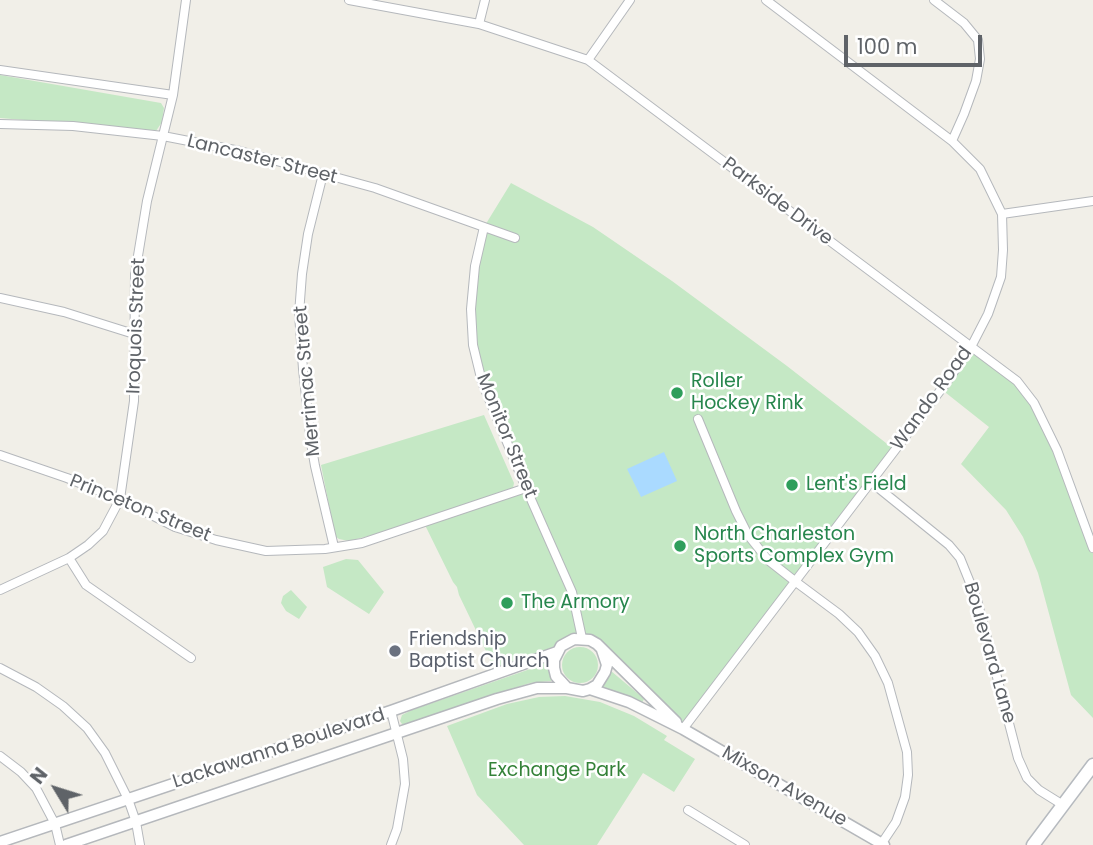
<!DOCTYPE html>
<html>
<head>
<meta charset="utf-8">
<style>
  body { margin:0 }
  #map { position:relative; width:1093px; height:845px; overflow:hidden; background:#f1efe8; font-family:Poppins,sans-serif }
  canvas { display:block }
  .north { position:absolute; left:21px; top:754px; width:70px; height:70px; -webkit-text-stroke:5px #fff; paint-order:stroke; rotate:308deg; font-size:19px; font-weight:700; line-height:28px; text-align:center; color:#5f6368 }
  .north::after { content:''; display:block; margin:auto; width:24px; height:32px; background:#5f6368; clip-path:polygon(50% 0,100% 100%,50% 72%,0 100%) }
  .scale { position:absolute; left:844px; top:35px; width:138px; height:32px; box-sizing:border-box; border:4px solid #5f6368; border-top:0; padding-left:9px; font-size:21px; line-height:24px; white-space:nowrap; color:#5f6368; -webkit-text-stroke:5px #fff; paint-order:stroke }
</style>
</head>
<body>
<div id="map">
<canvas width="1093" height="845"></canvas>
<div class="north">N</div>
<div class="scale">100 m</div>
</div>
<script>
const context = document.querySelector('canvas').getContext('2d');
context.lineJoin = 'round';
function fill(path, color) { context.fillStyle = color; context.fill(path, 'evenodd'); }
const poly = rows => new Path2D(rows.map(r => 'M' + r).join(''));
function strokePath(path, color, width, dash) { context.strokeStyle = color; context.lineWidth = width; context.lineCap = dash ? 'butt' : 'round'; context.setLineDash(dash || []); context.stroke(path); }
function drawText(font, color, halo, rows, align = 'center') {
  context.font = font + ' Poppins,sans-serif'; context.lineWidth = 5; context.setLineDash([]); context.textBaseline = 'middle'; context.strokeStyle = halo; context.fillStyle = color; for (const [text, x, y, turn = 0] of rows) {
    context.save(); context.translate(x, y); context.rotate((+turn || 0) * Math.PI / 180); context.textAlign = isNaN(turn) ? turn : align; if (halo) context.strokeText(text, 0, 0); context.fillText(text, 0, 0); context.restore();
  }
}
const green = poly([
  [0,75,161,103,164,108,162,122,156,131,0,118],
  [511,183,593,227,672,281,787,366,895,450,683,729,602,650,582,638,497,674,459,595,457,587,453,582,424,523,525,488,482,382,471,309,484,227],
  [971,347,1017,381,1034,403,1093,548,1093,718,1071,695,1038,573,1023,537,1006,510,961,464,989,427,941,389],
  [484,415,514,483,513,488,380,533,349,541,339,539,335,536,321,465],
  [346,559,358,560,384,592,369,614,327,587,323,567],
  [291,590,307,607,299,619,286,611,281,603,283,596],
  '562 665a18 18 0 1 1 36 0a18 18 0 1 1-36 0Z',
  [546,661,549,663,552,678,551,681,530,683,406,724,402,724,400,721,402,715,412,710,536,667],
  [611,671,642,697,644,699,642,703,639,703,604,688,602,686],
  [565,696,600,702,634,716,667,736,664,740,695,759,674,792,643,773,597,845,524,845,477,795,447,726,507,704,539,697]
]);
const water = poly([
  [664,452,677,481,641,497,627,469]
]);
const minor = poly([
  [349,0,479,24,588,60,1017,381,1034,403,1057,450,1093,548],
  [934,0,964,23,978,40,980,59,976,81,964,114,952,141],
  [479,24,485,0],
  [588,60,630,0],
  [0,70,173,95],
  [0,124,73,126,163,136,240,151,375,188,515,238],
  [323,174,308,234,302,274,299,314,303,369,311,443,315,466,334,547],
  [1002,214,1093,201],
  [484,227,475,266,471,309,473,345,482,382,526,488,572,592,582,638],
  [0,298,64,312,134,334],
  [698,419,736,511,748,535,768,560,796,582,839,614,858,632,875,656,888,683,907,752,908,775,905,797,896,822,882,843],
  [0,455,67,478,120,499,175,527,216,540,266,551,325,549,362,543,526,488],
  [871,482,949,545,960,558,977,600,1018,758,1027,778,1039,790,1063,805],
  [69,558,86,585,191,658],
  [0,590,69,558,88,545,103,531,120,499,134,401,135,274,147,201,173,95,186,0],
  [0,668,36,687,63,706,87,728,105,753,128,799,136,822,140,845],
  [391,711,403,759,405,784,397,829,391,845],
  [683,729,946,383,971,347,988,314,1001,277,1003,250,1002,214,980,169,952,141,766,0],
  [0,756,21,772,36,788,55,824,60,845],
  [688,810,745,845]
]);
const tertiary = poly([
  [602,650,607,665,605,672,597,685,590,689,583,691,567,688,556,676,554,668,554,660,561,646,574,639,590,640,597,644,676,722],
  [590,689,629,702,683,729,884,845],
  [0,842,391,711,557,652],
  [66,845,497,699,537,688,567,688]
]);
const secondary = poly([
  [1033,845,1093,765]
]);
const markers = [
  [677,393,7,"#2e9e5b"],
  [792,485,7,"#2e9e5b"],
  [680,546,7,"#2e9e5b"],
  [507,603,7,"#2e9e5b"],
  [395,651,7,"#6b7280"]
];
const streetNames = [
  ["Lancaster Street",262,160,14],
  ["Parkside Drive",777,202,37],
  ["Iroquois Street",137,326,-88],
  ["Merrimac Street",308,381,-95],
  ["Wando Road",932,399,-54],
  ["Monitor Street",506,436,68],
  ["Princeton Street",140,509,22],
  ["Boulevard Lane",989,653,74],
  ["Lackawanna Boulevard",279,749,-18],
  ["Mixson Avenue",784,787,30]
];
const leisureNames = [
  ["Roller",691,382],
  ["Hockey Rink",691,404],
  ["Lent's Field",806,485],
  ["North Charleston",694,535],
  ["Sports Complex Gym",694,557],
  ["The Armory",521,603]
];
const worshipNames = [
  ["Friendship",409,640],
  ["Baptist Church",409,662]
];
const parkNames = [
  ["Exchange Park",557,771]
];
fill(green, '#c5e8c5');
fill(water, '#aadaff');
strokePath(minor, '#b5b8bc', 10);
strokePath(tertiary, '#b5b8bc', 13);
strokePath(secondary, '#b6babf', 15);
strokePath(minor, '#fff', 8);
strokePath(tertiary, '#fff', 10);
strokePath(secondary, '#fff', 12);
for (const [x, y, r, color] of markers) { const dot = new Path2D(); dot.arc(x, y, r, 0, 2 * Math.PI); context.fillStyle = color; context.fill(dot); strokePath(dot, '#fff', 2.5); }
drawText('19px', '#5f6368', '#fff', streetNames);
drawText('19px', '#27864d', '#fff', leisureNames, 'left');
drawText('19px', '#5b616d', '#fff', worshipNames, 'left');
drawText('19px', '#348238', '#fff', parkNames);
</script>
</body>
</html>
